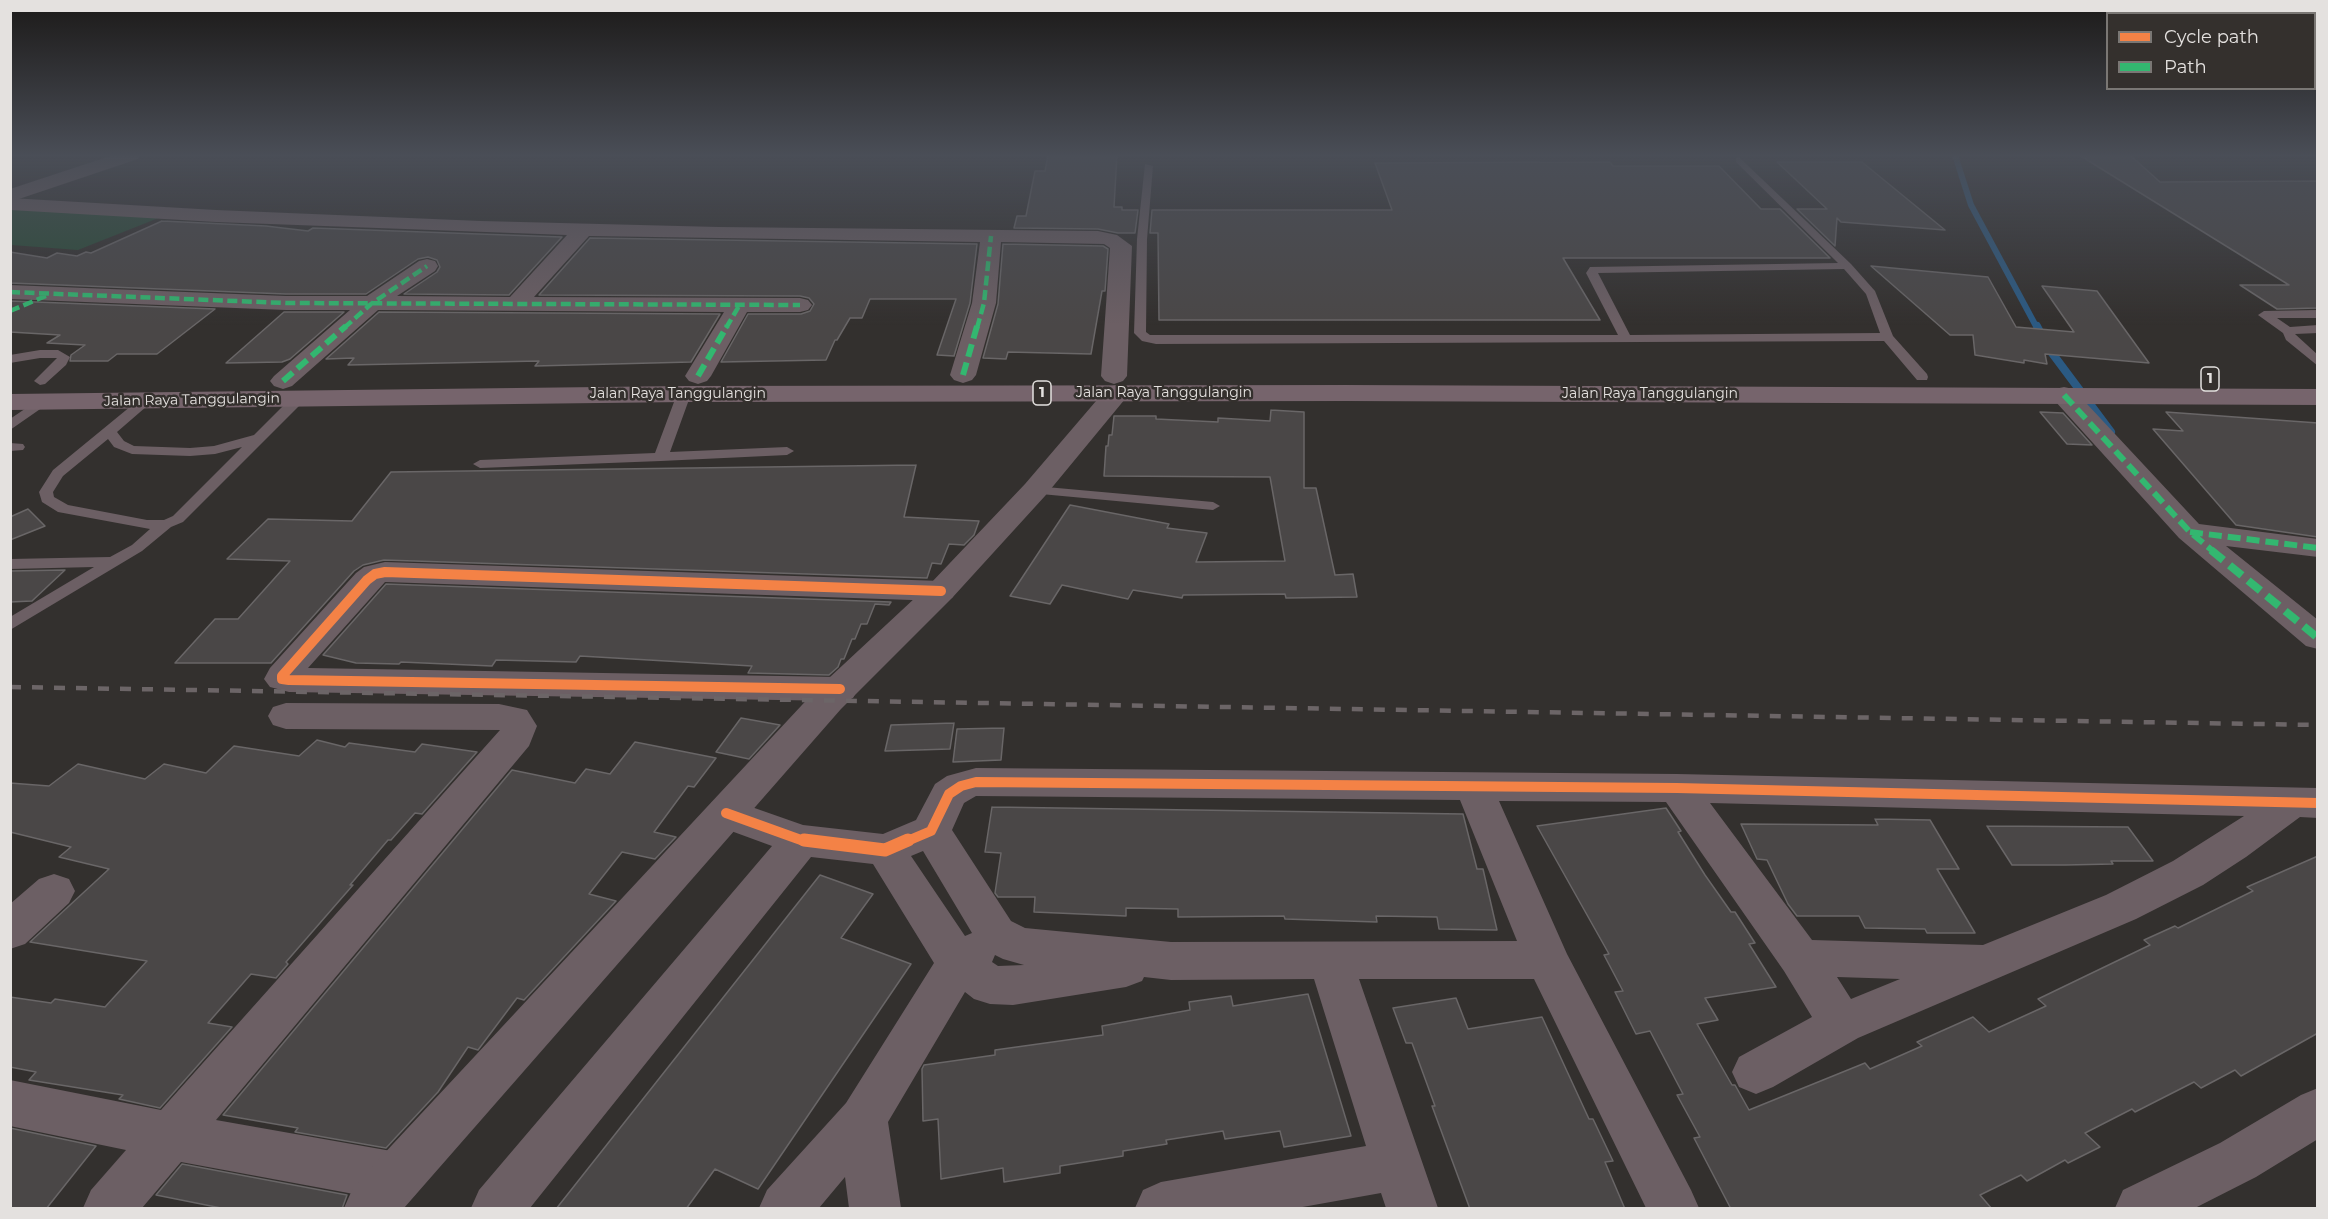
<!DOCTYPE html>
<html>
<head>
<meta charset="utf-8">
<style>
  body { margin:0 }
  #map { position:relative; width:2328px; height:1219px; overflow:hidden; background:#33302e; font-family:Montserrat,sans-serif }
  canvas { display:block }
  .frame { position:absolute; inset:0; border:12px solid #e4e1df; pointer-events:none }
  .legend { position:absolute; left:2106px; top:12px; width:210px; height:78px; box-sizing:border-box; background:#34302d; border:2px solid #7a7774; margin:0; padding:8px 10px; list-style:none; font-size:18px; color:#e4e1df }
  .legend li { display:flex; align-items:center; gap:12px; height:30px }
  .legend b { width:30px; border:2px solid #7a7774 }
</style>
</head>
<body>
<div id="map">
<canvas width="2328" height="1219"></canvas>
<div class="frame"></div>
<ul class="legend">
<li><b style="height:8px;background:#f48246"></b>Cycle path</li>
<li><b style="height:8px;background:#33b770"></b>Path</li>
</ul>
</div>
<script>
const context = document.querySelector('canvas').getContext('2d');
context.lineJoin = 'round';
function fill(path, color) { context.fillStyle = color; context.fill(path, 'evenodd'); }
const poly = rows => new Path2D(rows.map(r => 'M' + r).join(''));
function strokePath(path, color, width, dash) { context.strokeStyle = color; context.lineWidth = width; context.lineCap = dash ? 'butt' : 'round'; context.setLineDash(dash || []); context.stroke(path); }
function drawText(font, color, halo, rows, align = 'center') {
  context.font = font + ' Montserrat,sans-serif'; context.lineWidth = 5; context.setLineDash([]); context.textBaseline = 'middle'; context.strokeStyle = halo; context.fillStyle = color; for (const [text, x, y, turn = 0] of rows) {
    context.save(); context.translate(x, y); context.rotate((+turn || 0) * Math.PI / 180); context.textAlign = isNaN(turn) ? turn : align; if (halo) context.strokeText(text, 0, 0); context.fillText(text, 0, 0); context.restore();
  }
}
const green = poly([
  [10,207,161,217,78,250,11,245]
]);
const streamFar1 = poly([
  [1955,155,1971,205,2037,328]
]);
const stream = poly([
  [2037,326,2049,349,2111,432]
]);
const building = poly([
  [1048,155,1117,155,1114,207,1122,207,1122,210,1138,210,1135,233,1118,233,1098,229,1014,228,1017,216,1026,216,1035,171,1045,171,1048,155],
  [2079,155,2130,155,2160,182,2318,181,2318,308,2277,309,2240,285,2289,285,2079,155],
  [1610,162,1613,166,1719,166,1761,209,1780,209,1830,258,1563,258,1600,320,1159,320,1158,233,1150,233,1152,210,1392,210,1375,163,1610,162],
  [1777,162,1862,162,1945,230,1841,222,1837,218,1835,246,1797,209,1827,209,1777,162],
  [162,221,266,226,308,231,313,228,562,237,509,295,404,294,437,272,440,267,437,260,428,257,418,259,366,294,286,294,10,283,10,252,47,258,57,253,77,256,86,252,91,253,162,221],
  [590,238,977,244,970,303,954,356,937,355,956,299,870,299,862,318,850,318,837,340,835,340,826,360,721,362,748,314,801,314,810,311,814,304,809,298,800,296,539,295,590,238],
  [1003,244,1103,246,1108,249,1105,291,1102,291,1091,354,1008,352,1006,359,983,358,998,304,1003,244],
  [1871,266,1988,277,2016,327,2074,332,2042,286,2097,291,2149,363,2045,354,2047,364,2024,360,2024,363,1975,355,1973,335,1950,335,1871,266],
  [10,301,215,309,157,354,117,354,108,361,70,361,71,355,85,345,47,343,60,335,10,332,10,301],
  [284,312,344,312,290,359,282,362,226,363,284,312],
  [379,312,720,314,691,362,535,366,539,361,348,365,354,358,326,359,379,312],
  [1271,410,1304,412,1304,488,1316,488,1335,575,1353,574,1357,597,1286,598,1285,594,1183,595,1182,598,1133,590,1128,599,1062,585,1050,604,1010,596,1070,505,1169,524,1167,528,1207,533,1196,562,1285,561,1270,477,1104,476,1106,446,1108,446,1109,435,1112,435,1114,416,1156,416,1156,419,1218,422,1218,418,1270,421,1271,410],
  [2040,412,2063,413,2092,445,2067,444,2040,412],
  [2166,412,2318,423,2318,537,2236,525,2153,429,2183,431,2166,412],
  [916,465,904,517,979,521,974,535,964,545,949,544,941,564,932,563,927,578,384,560,363,565,354,571,271,663,175,663,215,619,238,619,290,561,227,559,268,519,352,521,391,472,916,465],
  [28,509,45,526,10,540,10,517,28,509],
  [65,570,32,601,10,602,10,571,65,570],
  [386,584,891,602,889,605,875,604,867,624,861,624,855,639,852,639,844,659,841,659,838,667,829,675,748,673,752,666,580,656,576,662,496,660,492,666,401,662,399,664,356,663,323,655,386,584],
  [741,718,780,725,749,759,716,752,741,718],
  [954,723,950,749,885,751,891,725,954,723],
  [1004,728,1001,760,953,762,957,729,1004,728],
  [317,740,345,747,349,743,415,752,422,744,477,752,422,814,415,813,391,840,388,840,350,885,353,885,286,962,288,964,276,978,251,974,208,1023,232,1027,160,1108,119,1099,123,1095,29,1080,36,1072,10,1067,10,997,51,1003,55,999,105,1007,147,961,30,942,109,869,59,857,71,847,10,832,10,783,49,786,78,764,145,779,164,764,206,773,234,746,299,756,317,740],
  [635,742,716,758,694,787,688,786,654,832,676,837,655,859,622,852,589,894,616,901,524,1000,517,998,478,1050,468,1047,438,1092,386,1148,295,1132,298,1128,223,1115,512,770,575,783,586,769,610,774,635,742],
  [992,807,1463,814,1477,869,1483,869,1497,930,1439,929,1437,917,1376,916,1377,922,1285,919,1284,916,1178,917,1178,909,1126,908,1126,916,1034,912,1035,897,998,897,995,893,1001,853,985,852,992,807],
  [1666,808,1681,831,1678,832,1705,875,1731,912,1735,912,1755,943,1749,944,1776,987,1705,998,1718,1020,1697,1024,1732,1085,1735,1085,1749,1110,1865,1063,1870,1069,1922,1046,1917,1042,1973,1017,1989,1032,2046,1006,2038,999,2150,945,2144,940,2175,926,2178,928,2253,891,2247,887,2318,856,2318,1033,2241,1076,2235,1070,2201,1088,2194,1082,2135,1112,2132,1109,2085,1133,2100,1147,2068,1163,2065,1160,2027,1181,2021,1175,1980,1195,1992,1209,1731,1209,1694,1138,1700,1137,1677,1095,1683,1094,1650,1031,1636,1034,1615,992,1623,991,1604,955,1609,954,1537,826,1666,808],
  [1875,819,1930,820,1959,869,1937,869,1975,933,1927,933,1925,929,1865,928,1859,916,1797,916,1788,904,1767,860,1757,859,1741,824,1878,825,1875,819],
  [1987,826,2128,827,2153,861,2111,861,2113,864,2065,865,2012,865,1987,826],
  [820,875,873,894,841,938,911,964,758,1189,715,1169,686,1209,556,1209,820,875],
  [1308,994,1351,1136,1284,1147,1280,1131,1225,1139,1223,1131,1166,1140,1167,1144,1123,1151,1123,1156,1060,1166,1060,1173,1004,1182,1003,1168,941,1179,938,1119,923,1121,922,1069,924,1065,995,1055,995,1050,1103,1035,1102,1026,1190,1010,1189,1002,1231,996,1233,1006,1308,994],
  [1456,998,1468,1029,1542,1017,1589,1119,1593,1119,1613,1161,1605,1162,1625,1209,1470,1209,1432,1106,1435,1106,1412,1043,1406,1043,1393,1008,1456,998],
  [10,1128,96,1146,46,1209,10,1209,10,1128],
  [182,1164,347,1195,342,1209,226,1209,156,1195,182,1164]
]);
const service = poly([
  [1739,157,1851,264,1875,291,1893,336,1927,374,1928,377,1927,380,1917,380,1884,341,1156,344,1142,341,1134,333,1137,239,1145,164,1153,166,1147,239,1146,332,1150,335,1618,335,1586,273,1590,267,1838,263,1736,162,1736,158,1739,157],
  [1844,269,1866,294,1880,333,1630,335,1598,273,1844,269],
  [2318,310,2318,318,2277,318,2290,327,2318,325,2318,333,2295,334,2318,355,2318,366,2286,340,2283,333,2258,315,2264,311,2318,310],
  [40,350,58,350,70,357,66,365,45,384,40,385,34,381,57,358,40,358,10,363,10,355,40,350],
  [684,390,691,394,670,452,787,447,794,451,787,455,661,461,480,468,473,464,480,460,655,453,677,394,684,390],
  [298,395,303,396,305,399,303,402,183,522,171,527,142,551,10,630,10,617,94,567,10,569,10,559,110,557,132,545,150,529,58,512,42,502,39,492,53,470,142,397,152,397,154,400,117,432,124,441,134,446,190,448,214,446,254,435,293,396,298,395],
  [108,439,114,447,132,454,190,456,215,454,242,447,173,516,164,520,147,520,68,505,54,497,53,492,63,476,108,439],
  [41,398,46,399,48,402,46,405,10,430,10,419,41,398],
  [10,443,23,444,25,447,23,450,10,451,10,443],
  [1035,486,1213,502,1220,506,1213,510,1030,493,1028,490,1030,487,1035,486]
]);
const minor = poly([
  [10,198,216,210,481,221,719,227,1098,231,1117,235,1132,246,1127,376,1123,381,1114,384,1105,381,1101,376,1110,248,1104,244,1001,242,996,303,976,375,972,380,963,383,954,380,950,375,972,303,980,242,589,236,534,297,800,298,808,300,812,305,808,310,800,312,747,312,711,376,707,381,698,384,689,381,685,376,724,312,378,310,292,386,283,389,274,386,270,381,274,376,350,310,286,310,10,299,10,285,286,296,367,296,419,261,427,259,435,261,438,266,435,271,397,296,510,297,567,235,216,222,10,210,10,198],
  [2064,387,2073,389,2199,524,2318,539,2318,557,2226,546,2318,620,2318,649,2306,646,2179,538,2055,401,2051,395,2055,389,2064,387],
  [385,562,941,581,952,584,957,591,952,598,941,601,385,582,308,668,840,677,853,680,858,689,853,698,840,701,289,692,270,687,264,679,270,668,356,573,364,567,385,562],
  [286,703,499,704,527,710,537,726,529,746,216,1120,397,1152,415,1159,423,1177,415,1195,397,1202,181,1162,142,1208,83,1208,91,1190,126,1150,10,1126,10,1080,161,1110,500,730,286,729,273,725,268,716,273,707,286,703],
  [976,768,1677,774,2318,788,2318,818,2300,817,2246,857,2203,885,2136,919,1858,1038,1773,1087,1756,1094,1739,1087,1732,1072,1739,1057,1812,1017,1784,971,1666,802,1499,801,1567,954,1691,1190,1699,1208,1646,1208,1534,979,1359,979,1438,1208,1386,1208,1381,1193,1297,1208,1135,1208,1143,1190,1161,1182,1366,1146,1314,979,1171,980,1144,977,1142,981,1126,987,1013,1005,990,1004,974,999,965,992,888,1122,901,1208,849,1208,845,1177,819,1208,759,1208,767,1190,846,1103,934,963,873,864,811,857,530,1208,471,1208,479,1190,772,846,712,824,706,813,712,802,726,798,803,825,883,834,916,820,935,784,947,776,976,768],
  [976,796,1460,800,1517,941,1171,942,1025,928,1011,921,952,830,964,803,976,796],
  [1710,803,2244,816,2173,861,2106,895,1983,945,1812,940,1710,803],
  [923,851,972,933,965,936,911,856,923,851],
  [995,955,1003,959,1024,965,998,966,992,962,995,955],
  [1837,977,1900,979,1851,999,1837,977],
  [54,874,69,879,75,891,69,903,25,944,10,949,10,904,39,879,54,874],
  [2318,1088,2318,1139,2256,1177,2195,1208,2115,1208,2123,1190,2220,1143,2301,1095,2318,1088]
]);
const tertiary = poly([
  [113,155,140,155,138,159,10,202,10,189,113,155],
  [1117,385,1126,387,1130,393,1045,496,952,598,841,709,404,1208,344,1208,352,1190,379,1159,815,691,930,584,1025,484,1108,387,1117,385]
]);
const trunk = poly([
  [1346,385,2318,389,2318,405,1346,401,684,402,10,410,10,394,684,386,1346,385]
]);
const rail = poly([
  [10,687,2318,725]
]);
const quietFar2 = poly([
  [10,292,286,303,800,305],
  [10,311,48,295],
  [344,328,371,304,427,266],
  [726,328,739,306],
  [977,328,984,303,991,236]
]);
const quietFar1 = poly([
  [963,375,977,326],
  [698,376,727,326],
  [283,381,346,326],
  [2064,395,2190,532,2213,551],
  [2190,532,2318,548]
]);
const quiet = poly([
  [2211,550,2318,638]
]);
const cyclewayFar1 = poly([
  [840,689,289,680,282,679,282,676,367,580,375,574,385,572,941,591],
  [726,813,801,840,816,842],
  [905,842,931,831,949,794,961,786,976,782,1677,788,2318,803]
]);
const cycleway = poly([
  [804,840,885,850,908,840]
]);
const farStreetnames = [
  ["Jalan Raya Tanggulangin",1164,393],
  ["Jalan Raya Tanggulangin",678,394],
  ["Jalan Raya Tanggulangin",1650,394],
  ["Jalan Raya Tanggulangin",192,400,-1]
];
const shields = [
  [2210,379,18],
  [1042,393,18]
];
const shieldNames = [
  ["1",2210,379],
  ["1",1042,393]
];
fill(green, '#294c37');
strokePath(streamFar1, '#2b5a83', 6);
strokePath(stream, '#2b5a83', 8);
fill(building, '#4a4747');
strokePath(building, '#696667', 1.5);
fill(service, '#6c5f64');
fill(minor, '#6c5f64');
fill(tertiary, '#6c5f64');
fill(trunk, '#76646c');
strokePath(rail, '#6c6567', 4.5, [11, 11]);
strokePath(quietFar2, '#33b770', 4.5, [10, 4.5]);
strokePath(quietFar1, '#33b770', 6, [13, 6]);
strokePath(quiet, '#33b770', 8, [16, 8]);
strokePath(cyclewayFar1, '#f48246', 10);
strokePath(cycleway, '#f48246', 13);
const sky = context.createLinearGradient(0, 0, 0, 325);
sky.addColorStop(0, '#1c1a19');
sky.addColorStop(0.48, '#4a4e57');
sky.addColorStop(1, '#4a4e5700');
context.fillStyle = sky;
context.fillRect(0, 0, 2328, 325);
drawText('14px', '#e4e1df', '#34302d', farStreetnames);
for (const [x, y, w] of shields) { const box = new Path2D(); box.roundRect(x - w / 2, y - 12, w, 24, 4.5); context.fillStyle = '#34302d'; context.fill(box); strokePath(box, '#e4e1df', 1.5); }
drawText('bold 15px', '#e4e1df', null, shieldNames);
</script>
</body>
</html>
